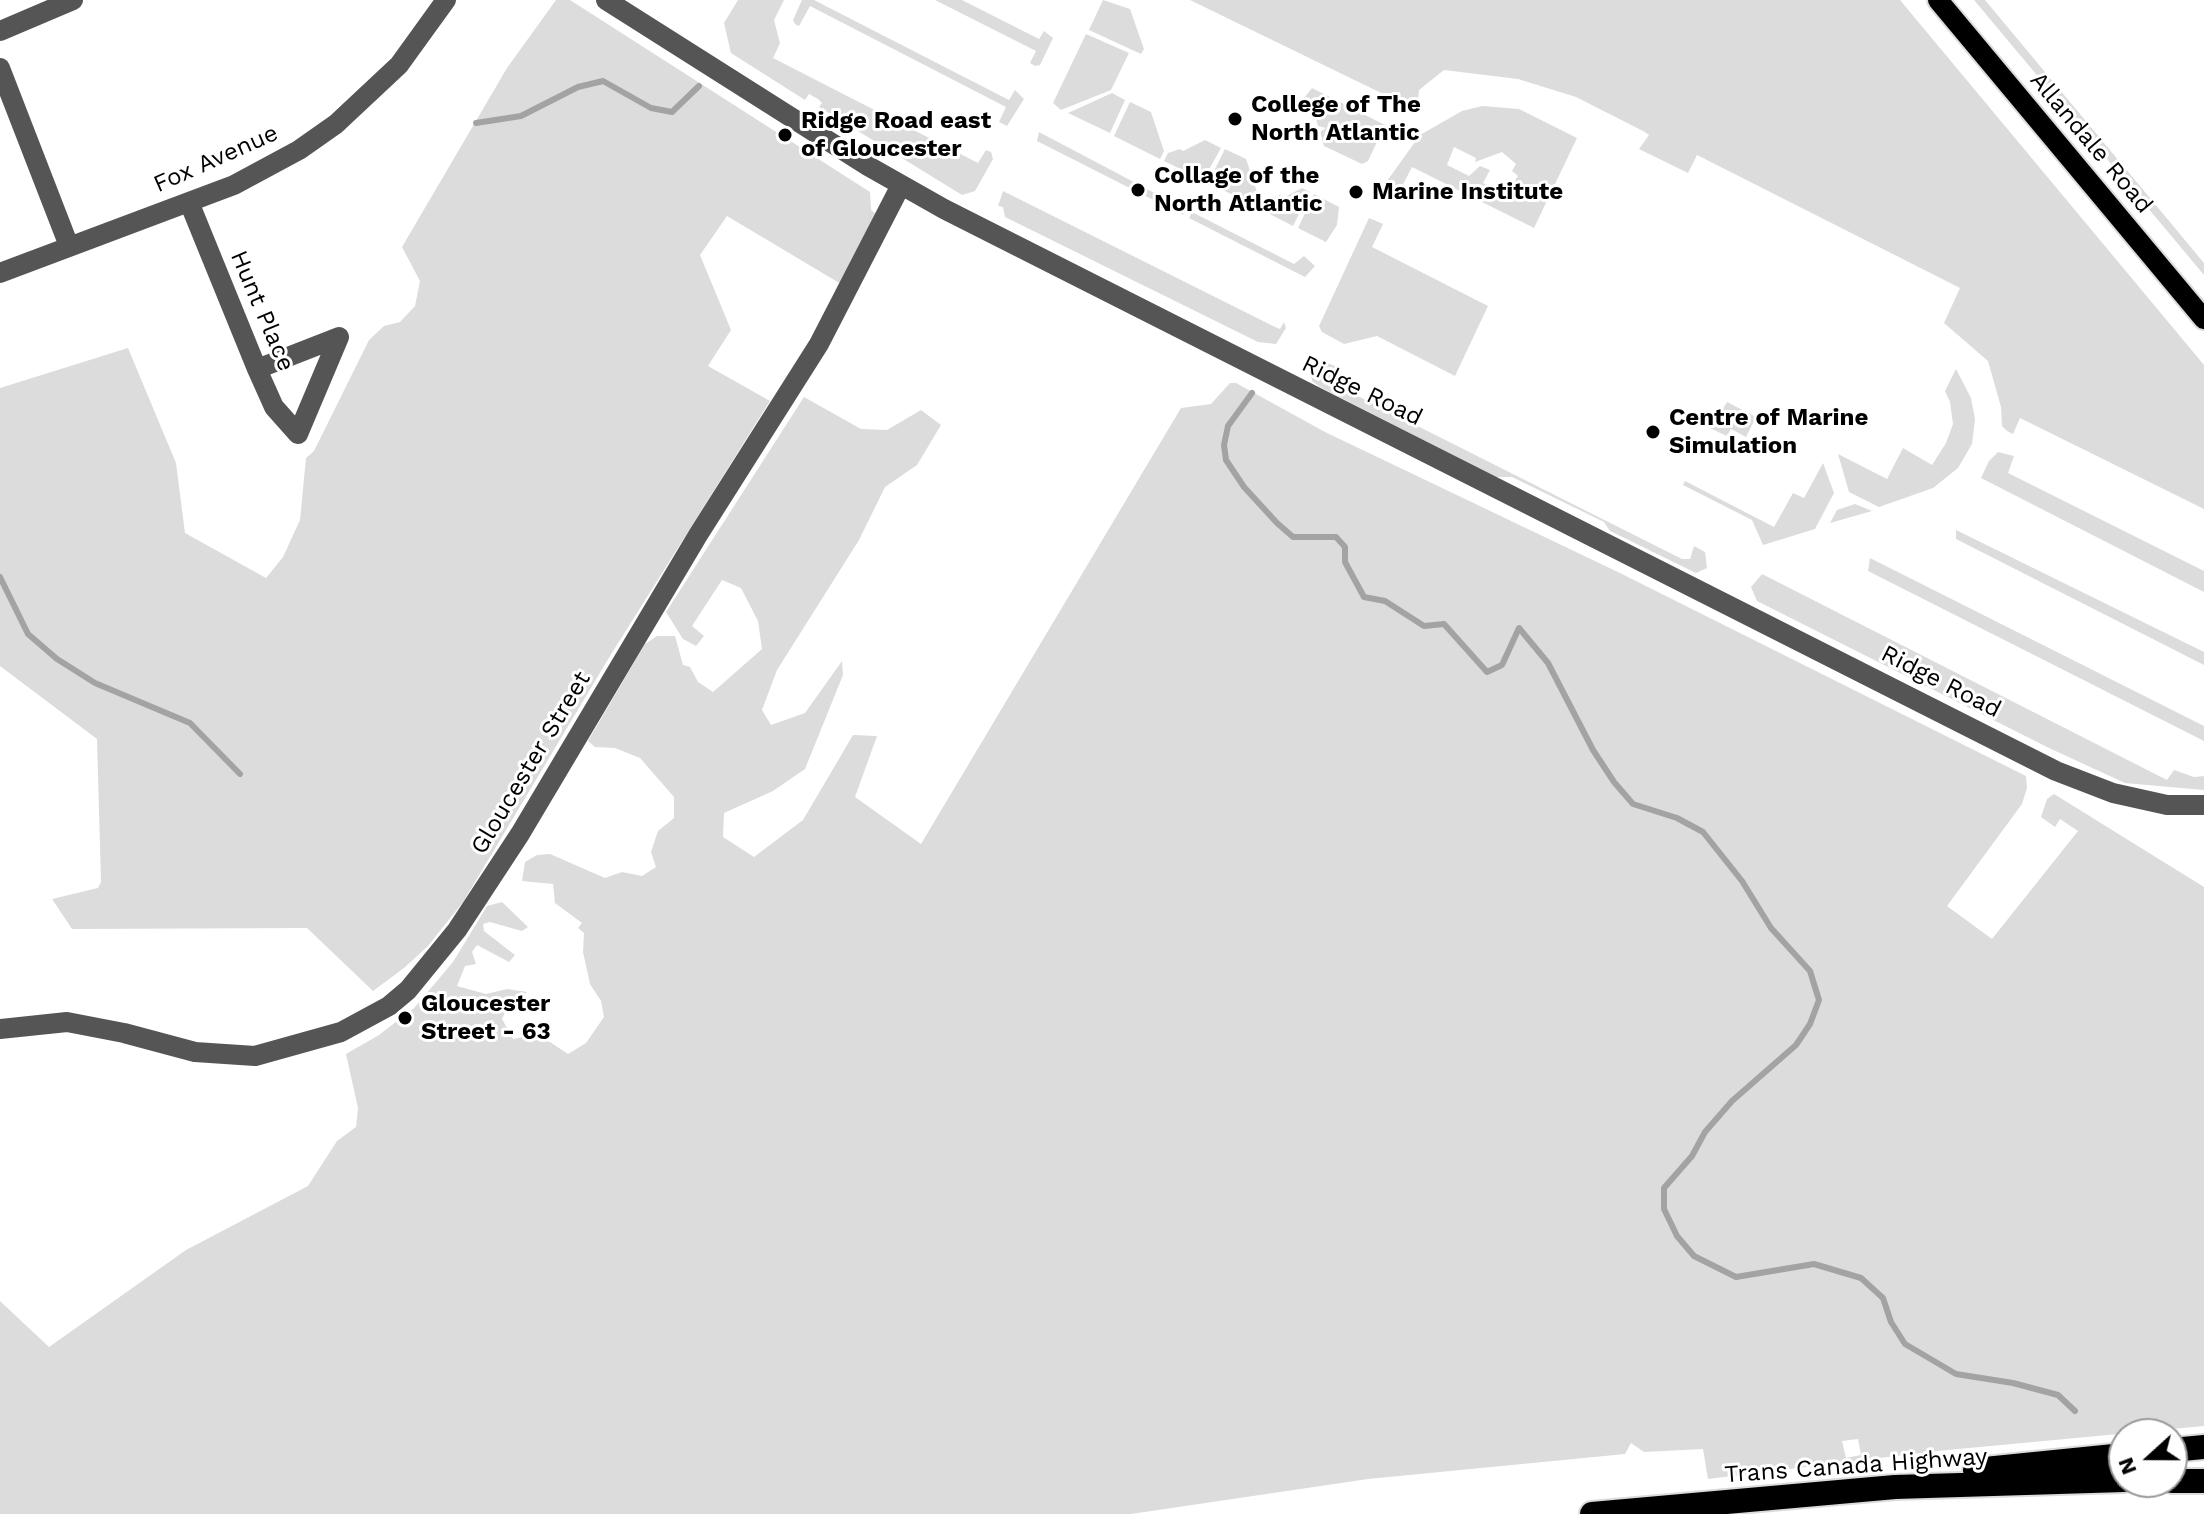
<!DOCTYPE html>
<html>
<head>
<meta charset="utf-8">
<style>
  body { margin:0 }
  #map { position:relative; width:2204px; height:1514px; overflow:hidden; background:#fff; font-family:"Work Sans",sans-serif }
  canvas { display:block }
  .north { position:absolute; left:2108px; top:1418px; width:80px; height:80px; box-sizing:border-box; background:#fff; border:2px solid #999; border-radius:50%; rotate:249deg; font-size:22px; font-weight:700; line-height:32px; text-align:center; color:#000 }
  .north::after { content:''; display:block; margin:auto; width:28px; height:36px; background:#000; clip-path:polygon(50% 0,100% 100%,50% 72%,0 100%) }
</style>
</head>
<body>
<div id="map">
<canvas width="2204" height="1514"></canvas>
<div class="north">N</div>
</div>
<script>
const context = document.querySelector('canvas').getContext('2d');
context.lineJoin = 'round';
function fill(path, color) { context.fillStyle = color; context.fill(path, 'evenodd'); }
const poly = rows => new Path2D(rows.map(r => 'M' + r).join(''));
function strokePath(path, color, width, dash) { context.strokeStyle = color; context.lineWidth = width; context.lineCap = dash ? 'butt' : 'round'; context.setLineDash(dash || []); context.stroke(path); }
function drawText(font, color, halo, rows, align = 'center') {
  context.font = font + ' "Work Sans",sans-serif'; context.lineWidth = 6; context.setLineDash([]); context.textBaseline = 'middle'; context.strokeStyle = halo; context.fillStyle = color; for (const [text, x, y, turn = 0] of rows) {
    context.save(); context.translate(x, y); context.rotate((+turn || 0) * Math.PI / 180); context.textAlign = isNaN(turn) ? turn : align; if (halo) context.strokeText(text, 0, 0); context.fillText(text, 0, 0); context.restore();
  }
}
const green = poly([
  [556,0,570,0,870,192,871,210,875,213,841,284,727,216,700,255,731,330,708,366,770,401,610,656,463,902,428,946,404,968,373,991,307,928,72,929,52,899,98,888,101,882,97,739,0,666,0,388,128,348,176,463,185,533,266,578,283,557,300,520,306,458,314,451,369,340,384,326,400,322,415,306,420,281,402,247,507,68],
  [738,0,784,0,774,20,780,43,773,58,978,163,986,150,991,152,993,159,975,191,962,195,819,107,822,103,818,99,809,94,805,100,731,53,724,23],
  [802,0,814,0,1009,100,1015,90,1024,99,1007,126,999,122,1006,107,810,6,799,26,795,24,793,20],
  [935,0,962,0,1039,39,1044,31,1053,38,1040,65,1035,66,1030,63,1036,51],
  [1103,0,1130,9,1144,49,1141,54,1089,30],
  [1190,0,1900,0,2204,365,2204,509,2020,418,2013,434,2007,431,2002,426,2001,407,1988,361,1944,323,1960,288,1697,155,1688,173,1639,149,1649,135,1643,131,1576,97,1518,79,1444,70,1419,90,1417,110,1414,109],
  [1974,0,1985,0,2204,263,2204,275],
  [1086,34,1129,53,1111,90,1061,110,1053,103],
  [1312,88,1385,125,1368,161,1362,164,1324,146,1320,132,1326,128,1318,126,1312,105,1315,100,1304,98],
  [1112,93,1125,100,1110,133,1068,113],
  [1130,102,1151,112,1164,151,1160,159,1114,136],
  [1482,106,1519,109,1577,138,1534,228,1412,167,1397,196,1382,188,1420,135,1462,111],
  [1454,147,1476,158,1475,162,1502,152,1516,164,1512,171,1518,176,1513,184,1508,182,1500,191,1483,183,1490,170,1480,166,1469,176,1447,165],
  [1039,132,1185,209,1183,215,1037,141],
  [1205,140,1221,148,1203,180,1164,161,1168,153,1180,149,1183,151],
  [1225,149,1246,159,1259,198,1256,206,1208,183],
  [1302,188,1310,192,1293,226,1260,209,1264,201,1280,195,1283,198],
  [1003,191,1275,327,1280,329,1284,322,1286,328,1276,344,1258,342,1005,217,1003,207,998,206],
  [1314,194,1339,207,1337,225,1326,242,1298,228],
  [1192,212,1294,264,1304,256,1315,266,1305,277,1189,218],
  [1369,218,1383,224,1372,247,1488,306,1455,376,1377,336,1344,344,1322,332,1319,326],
  [1325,362,1335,366,1334,384,1682,559,1690,559,1694,546,1705,552,1707,568,1696,573,1610,531,1604,522,1512,477,1495,477,1320,387,1312,381,1311,372,1315,365],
  [1956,369,1971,398,1975,419,1972,444,1958,468,1933,488,1879,507,1849,492,1838,454,1887,479,1903,448,1932,465,1946,443,1953,424,1950,402,1945,391],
  [1230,383,1236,383,1325,432,1622,574,2026,776,2027,788,2022,804,1947,906,1992,939,2078,831,2060,819,2055,827,2041,817,2047,799,2054,794,2204,887,2204,1426,1937,1451,1708,1479,1703,1449,1644,1452,1631,1443,1625,1454,1368,1479,1131,1514,0,1514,0,1301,49,1347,186,1250,308,1186,337,1141,356,1127,358,1108,346,1054,379,1035,414,1008,453,962,487,906,502,902,528,927,522,931,490,922,483,924,484,931,515,955,509,962,477,945,472,952,476,964,465,966,457,986,486,994,507,989,527,992,505,1012,502,1019,513,1039,528,1036,550,1042,568,1054,586,1043,604,1017,601,1001,590,984,583,952,584,933,578,928,582,923,555,903,553,884,522,881,525,862,537,855,550,854,605,878,622,872,642,876,656,867,651,852,658,831,674,818,674,797,640,758,615,748,595,747,588,741,645,644,657,636,675,636,683,665,690,667,698,682,713,692,762,649,758,621,741,588,722,580,692,626,704,636,696,646,683,639,666,612,804,397,861,429,887,430,921,410,941,425,917,465,885,487,859,540,777,670,762,710,771,725,805,713,842,661,843,675,805,769,773,791,724,813,723,837,754,857,803,820,853,735,877,736,855,797,921,844,1181,408,1211,404],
  [1858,1439,1861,1455,1846,1458,1842,1441],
  [1727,402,1756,417,1746,437,1731,429,1727,436,1703,425,1698,418,1701,414,1716,421],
  [1998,452,2014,456,2008,473,2204,571,2204,592,1981,478,1989,461],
  [1823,463,1834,493,1815,529,1763,545,1752,520,1683,485,1685,481,1774,527,1793,493,1804,498],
  [1855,504,1872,511,1830,523,1837,510],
  [1956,530,2204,652,2204,665,1956,539],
  [1870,558,2204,726,2204,741,1868,571],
  [1762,574,2167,780,2174,770,2194,777,2204,776,2204,790,2125,783,2049,748,1757,601,1751,587]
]);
const stream = poly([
  [476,123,521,116,578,87,603,81,651,108,672,112,699,86],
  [1252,393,1228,426,1224,445,1226,460,1244,487,1277,523,1293,537,1336,537,1345,547,1345,562,1364,597,1385,601,1424,626,1444,624,1487,672,1502,665,1519,628,1548,663,1593,750,1614,782,1633,804,1677,818,1703,832,1742,881,1771,928,1810,971,1819,1000,1810,1024,1796,1045,1732,1101,1705,1132,1692,1156,1664,1188,1664,1209,1677,1236,1694,1256,1736,1277,1814,1264,1861,1278,1883,1298,1891,1322,1905,1344,1956,1374,2013,1383,2058,1395,2075,1411],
  [0,577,28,634,57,659,95,683,190,723,240,774]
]);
const minor = poly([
  [606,0,868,166,944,209,2056,771,2113,793,2167,805,2204,805],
  [0,31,73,0],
  [0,68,69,246],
  [189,202,257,369,274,407,298,434,339,337,257,369],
  [0,273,234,185,299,150,336,124,399,65,446,0],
  [0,1029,67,1022,124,1033,195,1052,255,1056,341,1032,389,1006,408,990,457,930,520,834,698,535,819,344,901,185]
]);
const major = poly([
  [1938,0,2204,319]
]);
const highway = poly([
  [2172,1450,2204,1447],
  [1975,1470,2124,1455],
  [2172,1481,2204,1481],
  [1592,1514,1895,1487,2124,1480]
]);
const markers = [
  [1235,119,8,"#000"],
  [785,135,8,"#000"],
  [1138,190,8,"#000"],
  [1356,192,8,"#000"],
  [1653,432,8,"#000"],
  [405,1018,8,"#000"]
];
const poiNames = [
  ["College of The",1251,105],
  ["North Atlantic",1251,133],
  ["Ridge Road east",801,121],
  ["of Gloucester",801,149],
  ["Collage of the",1154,176],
  ["North Atlantic",1154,204],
  ["Marine Institute",1372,192],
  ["Centre of Marine",1669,418],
  ["Simulation",1669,446],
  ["Gloucester",421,1004],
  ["Street - 63",421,1032]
];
const streetNames = [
  ["Allandale Road",2091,143,50],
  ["Fox Avenue",216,159,-24],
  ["Hunt Place",262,311,67],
  ["Ridge Road",1362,391,26],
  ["Ridge Road",1941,682,27],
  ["Gloucester Street",531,763,-59],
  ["Trans Canada Highway",1856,1466,-4]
];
fill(green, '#dcdcdc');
strokePath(stream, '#a3a3a3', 6);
strokePath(major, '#dbdbdb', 24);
strokePath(highway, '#dbdbdb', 28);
strokePath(minor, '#555', 20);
strokePath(major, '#000', 20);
strokePath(highway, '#000', 24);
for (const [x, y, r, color] of markers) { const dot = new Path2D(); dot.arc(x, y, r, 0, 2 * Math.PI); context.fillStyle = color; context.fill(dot); strokePath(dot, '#fff', 3); }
drawText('bold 24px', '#000', '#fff', poiNames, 'left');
drawText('24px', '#000', '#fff', streetNames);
</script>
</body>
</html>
